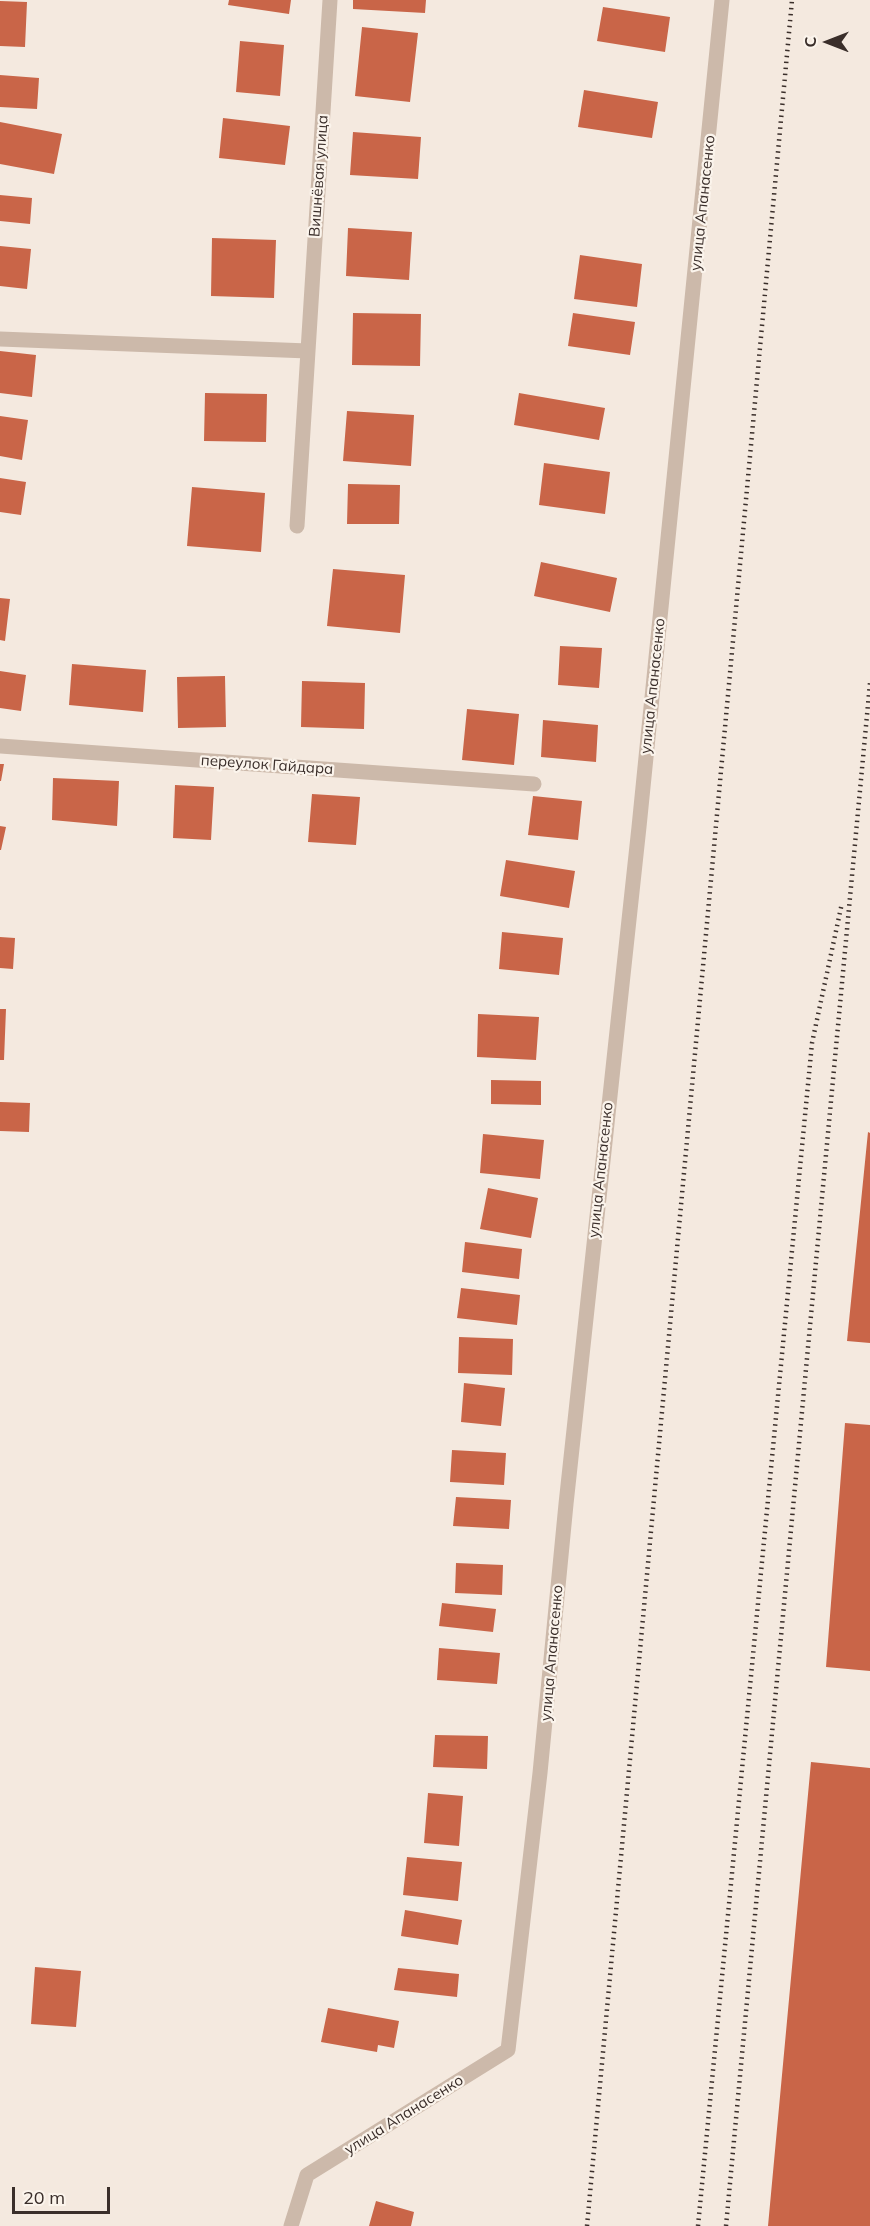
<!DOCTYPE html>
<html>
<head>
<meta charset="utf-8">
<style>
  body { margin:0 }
  #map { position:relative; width:870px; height:2226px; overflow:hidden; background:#f4e9df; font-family:Mulish,sans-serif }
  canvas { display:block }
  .north { position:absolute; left:798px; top:12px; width:60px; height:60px; -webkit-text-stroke:4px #fbf4ec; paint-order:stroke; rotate:270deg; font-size:16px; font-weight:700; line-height:24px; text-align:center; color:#3a2e2a }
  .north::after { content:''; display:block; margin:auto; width:21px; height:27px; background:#3a2e2a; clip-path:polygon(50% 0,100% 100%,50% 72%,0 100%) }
  .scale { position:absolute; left:12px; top:2187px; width:98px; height:27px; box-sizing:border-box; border:3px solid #3a2e2a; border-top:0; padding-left:8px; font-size:18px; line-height:21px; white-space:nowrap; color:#3a2e2a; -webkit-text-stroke:4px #fbf4ec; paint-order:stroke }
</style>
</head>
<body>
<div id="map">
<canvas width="870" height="2226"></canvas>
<div class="north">С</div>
<div class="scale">20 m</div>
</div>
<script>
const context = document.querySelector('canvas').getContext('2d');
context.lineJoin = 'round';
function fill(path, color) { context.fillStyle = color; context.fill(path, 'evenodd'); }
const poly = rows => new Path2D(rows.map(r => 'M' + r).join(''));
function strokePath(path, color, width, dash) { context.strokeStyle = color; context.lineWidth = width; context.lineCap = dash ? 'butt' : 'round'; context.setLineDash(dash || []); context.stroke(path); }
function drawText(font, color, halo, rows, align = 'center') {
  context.font = font + ' Mulish,sans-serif'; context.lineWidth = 4.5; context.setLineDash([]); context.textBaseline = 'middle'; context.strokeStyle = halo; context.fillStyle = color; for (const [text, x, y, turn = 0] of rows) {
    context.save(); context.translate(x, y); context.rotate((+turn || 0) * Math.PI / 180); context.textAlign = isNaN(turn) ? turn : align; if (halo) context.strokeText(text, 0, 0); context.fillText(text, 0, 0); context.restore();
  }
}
const building = poly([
  [229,0,291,0,289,14,228,5],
  [353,0,426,0,425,13,353,9],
  [0,1,27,2,25,47,0,46],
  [603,7,670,17,665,52,597,41],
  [362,27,418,33,410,102,355,96],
  [240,41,284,45,280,96,236,92],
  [0,75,39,78,37,109,0,107],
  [584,90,658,102,652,138,578,127],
  [223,118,290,126,285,165,219,158],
  [0,122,62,134,54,174,0,164],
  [353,132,421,137,418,179,350,175],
  [0,195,32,198,30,224,0,221],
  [348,228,412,232,409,280,346,276],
  [212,238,276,240,274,298,211,296],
  [0,246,31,249,27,289,0,286],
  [580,255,642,264,637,307,574,299],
  [353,313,421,314,420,366,352,365],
  [573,313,635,322,630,355,568,346],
  [0,351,36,355,32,397,0,393],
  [205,393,267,394,266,442,204,441],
  [519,393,605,408,599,440,514,425],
  [347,411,414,415,411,466,343,461],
  [0,416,28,420,22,460,0,456],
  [544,463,610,472,605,514,539,505],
  [0,478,26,482,21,515,0,512],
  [348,484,400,485,399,524,347,524],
  [192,487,265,493,261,552,187,546],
  [541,562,617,578,610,612,534,596],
  [333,569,405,575,400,633,327,626],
  [0,598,10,599,5,641,0,640],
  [560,646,602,648,599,688,558,685],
  [72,664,146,670,143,712,69,705],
  [0,671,26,675,21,711,0,708],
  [225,676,226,727,178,728,177,677],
  [302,681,365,683,364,729,301,727],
  [467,709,519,714,514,765,462,760],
  [543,720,598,725,596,762,541,757],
  [0,764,4,764,1,781,0,781],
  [53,778,119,781,117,826,52,820],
  [175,785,214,787,211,840,173,838],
  [312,794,360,797,356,845,308,842],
  [533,796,582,801,578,840,528,835],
  [0,826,6,827,1,850,0,850],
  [506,860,575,871,569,908,500,896],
  [502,932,563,938,559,975,499,969],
  [0,937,15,938,13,969,0,968],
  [0,1009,6,1009,4,1060,0,1060],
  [478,1014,539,1017,536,1060,477,1057],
  [491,1080,541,1081,541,1105,491,1104],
  [0,1102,30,1103,29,1132,0,1131],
  [868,1132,870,1133,870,1343,847,1341],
  [483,1134,544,1140,540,1179,480,1173],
  [488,1188,538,1198,531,1238,480,1229],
  [465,1242,522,1249,519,1279,462,1272],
  [461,1288,520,1295,517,1325,457,1318],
  [459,1337,513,1339,512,1375,458,1373],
  [464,1383,505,1388,501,1426,461,1422],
  [845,1423,870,1425,870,1671,826,1667],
  [452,1450,506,1453,504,1485,450,1482],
  [456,1497,511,1500,509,1529,453,1526],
  [456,1563,503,1565,502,1595,455,1593],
  [442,1603,496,1609,493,1632,439,1626],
  [439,1648,500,1653,497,1684,437,1680],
  [435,1735,488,1736,487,1769,433,1767],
  [811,1762,870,1768,870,2226,768,2226],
  [428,1793,463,1796,459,1846,424,1843],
  [407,1857,462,1862,458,1901,403,1895],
  [405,1910,462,1920,458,1945,401,1936],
  [35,1967,81,1971,76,2027,31,2024],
  [398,1968,459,1974,457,1997,394,1990],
  [328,2008,399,2021,394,2048,378,2045,377,2052,321,2042],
  [376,2201,414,2212,411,2226,369,2226]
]);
const minor = poly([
  [0,339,308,351,330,0],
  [297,526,308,351],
  [0,746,534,784],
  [291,2226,307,2175,508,2050,540,1773,566,1504,639,827,722,0]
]);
const rail = poly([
  [587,2226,792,0],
  [698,2226,812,1043,842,903],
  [726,2226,870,683]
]);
const streetNames = [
  ["Вишнёвая улица",319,176,-86],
  ["улица Апанасенко",703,203,-84],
  ["улица Апанасенко",653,686,-84],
  ["переулок Гайдара",267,765,4],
  ["улица Апанасенко",601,1170,-84],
  ["улица Апанасенко",552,1653,-85],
  ["улица Апанасенко",404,2115,-32]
];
fill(building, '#c96548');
strokePath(minor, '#ccb9aa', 15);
strokePath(rail, '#3a2e2a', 4.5, [1.5, 4.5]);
drawText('15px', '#3a2e2a', '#fbf4ec', streetNames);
</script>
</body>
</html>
